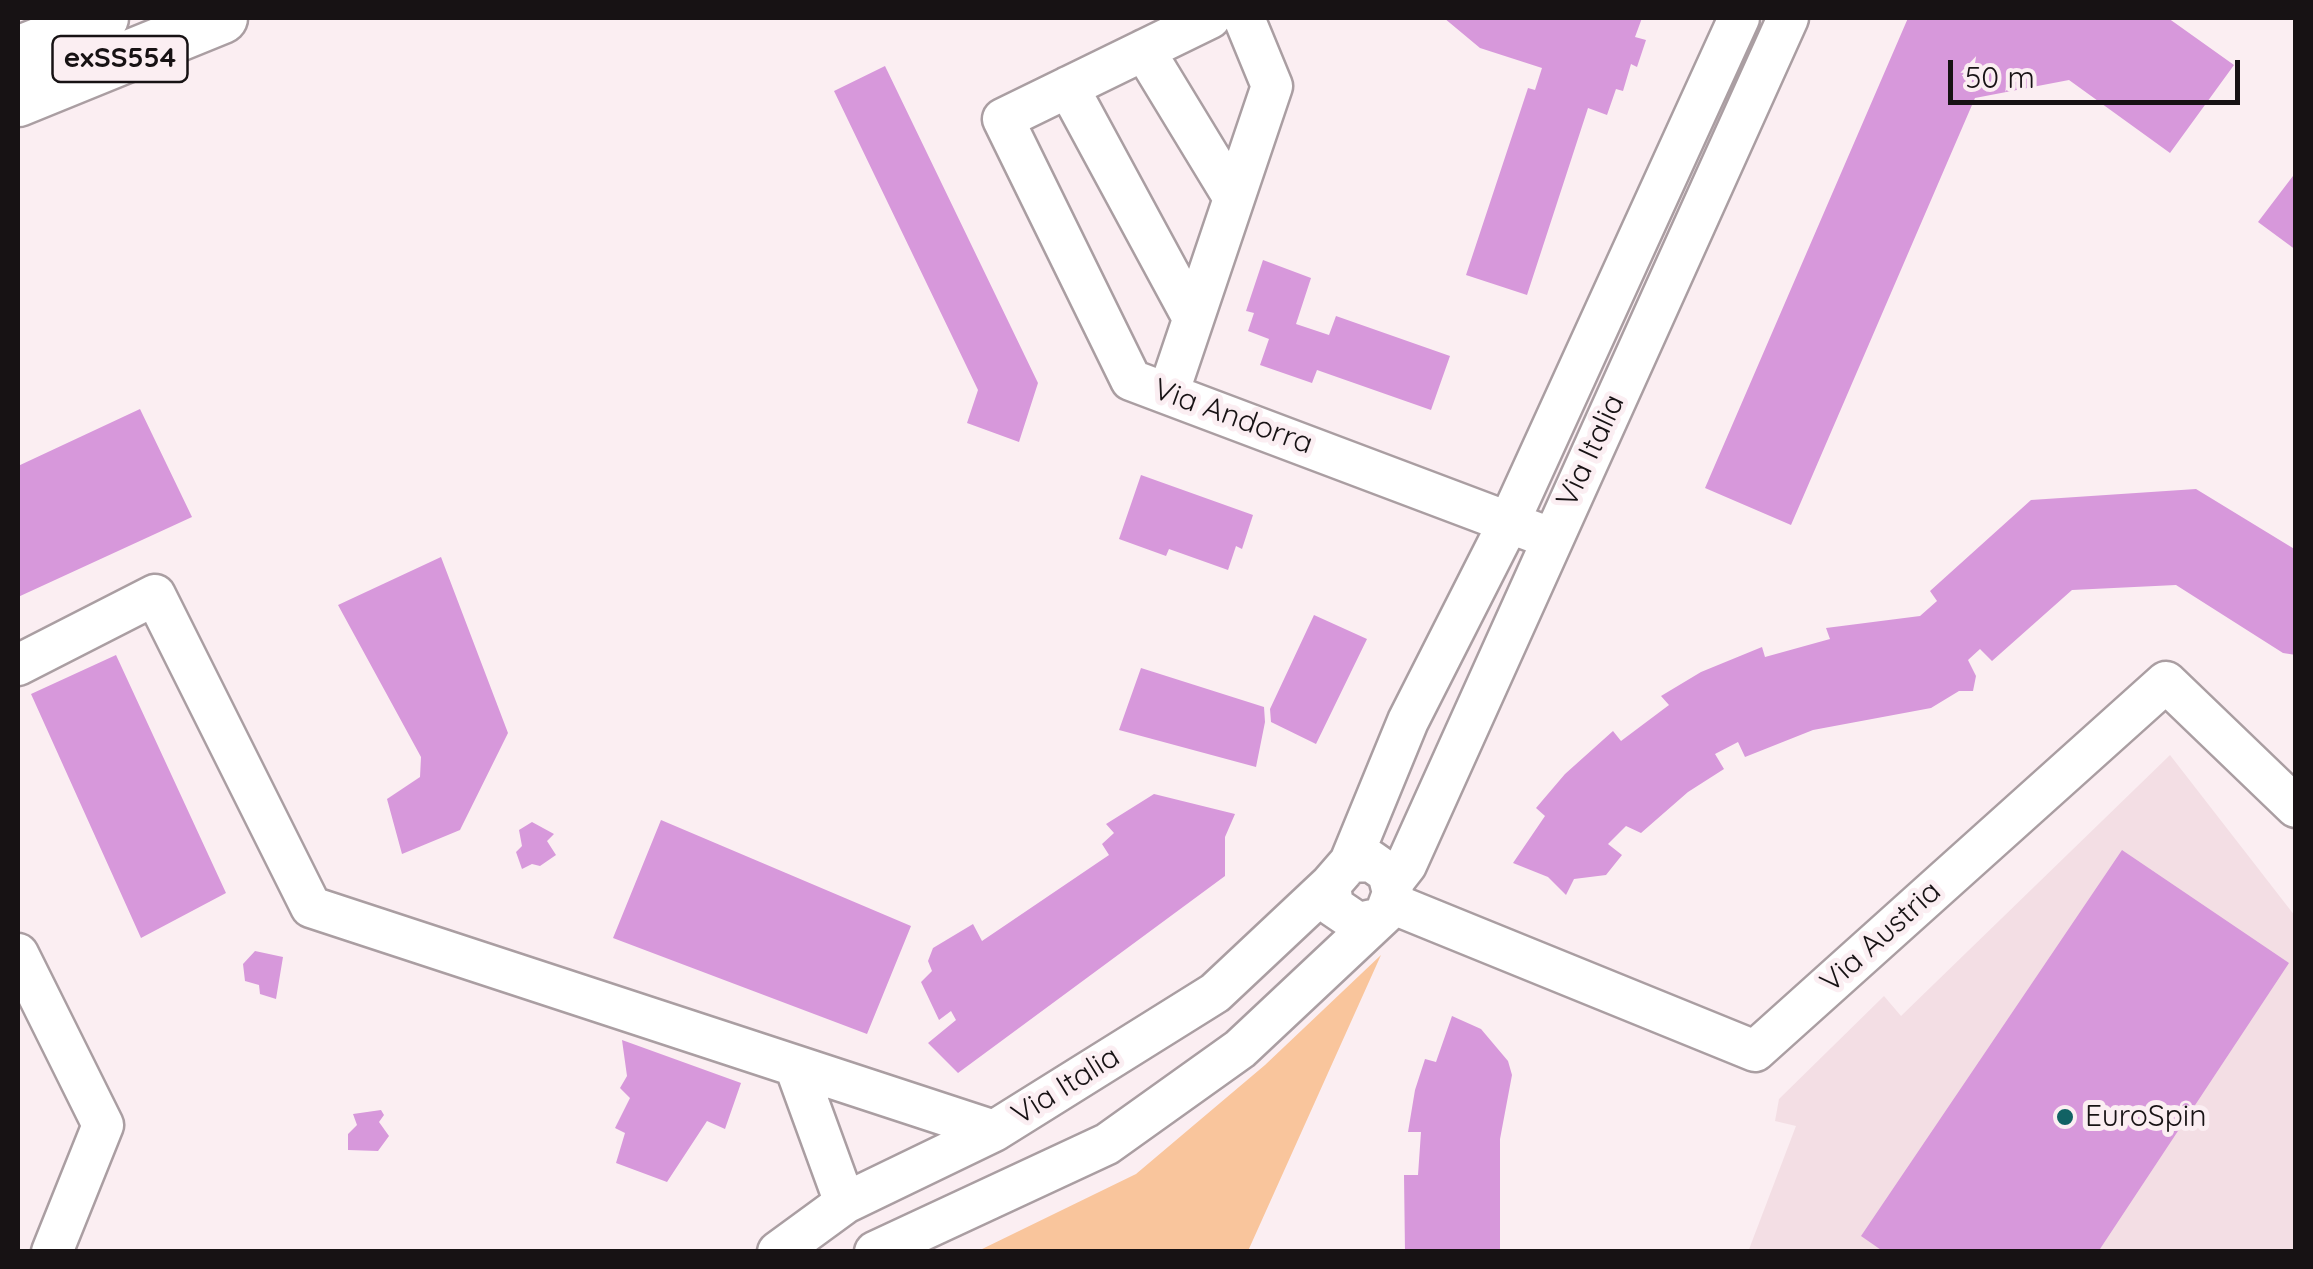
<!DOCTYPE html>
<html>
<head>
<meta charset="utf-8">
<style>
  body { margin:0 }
  #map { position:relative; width:2313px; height:1269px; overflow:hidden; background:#fbeef2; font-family:Quicksand,sans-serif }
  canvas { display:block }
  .frame { position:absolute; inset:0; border:20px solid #171214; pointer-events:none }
  .scale { position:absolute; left:1948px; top:60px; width:292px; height:45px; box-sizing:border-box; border:5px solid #171214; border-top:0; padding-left:12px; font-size:30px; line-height:35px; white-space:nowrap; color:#171214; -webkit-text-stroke:8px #fbeef2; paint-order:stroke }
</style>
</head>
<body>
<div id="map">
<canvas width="2313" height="1269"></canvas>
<div class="frame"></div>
<div class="scale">50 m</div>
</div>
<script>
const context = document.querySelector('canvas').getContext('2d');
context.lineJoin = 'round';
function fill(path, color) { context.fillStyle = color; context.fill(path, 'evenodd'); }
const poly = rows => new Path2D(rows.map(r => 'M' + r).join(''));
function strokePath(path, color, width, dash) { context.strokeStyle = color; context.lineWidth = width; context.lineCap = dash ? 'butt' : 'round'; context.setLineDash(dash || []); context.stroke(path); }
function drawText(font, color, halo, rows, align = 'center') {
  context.font = font + ' Quicksand,sans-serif'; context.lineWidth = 10; context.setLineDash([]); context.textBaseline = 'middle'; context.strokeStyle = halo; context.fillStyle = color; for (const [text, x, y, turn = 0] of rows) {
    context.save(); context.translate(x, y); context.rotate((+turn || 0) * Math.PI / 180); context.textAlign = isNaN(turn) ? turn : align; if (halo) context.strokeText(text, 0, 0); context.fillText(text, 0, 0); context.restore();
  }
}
const built = poly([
  [2170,755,2295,916,2295,1251,1748,1252,1796,1126,1775,1121,1779,1099,1884,996,1901,1016]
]);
const green = poly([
  [1381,955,1248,1251,978,1251,1136,1174,1265,1065]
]);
const building = poly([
  [1444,18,1642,18,1635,37,1646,40,1637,67,1631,64,1623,91,1616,89,1607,115,1588,108,1527,295,1466,275,1528,88,1535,90,1542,68,1480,48],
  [1908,18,2168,18,2234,65,2170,153,2069,80,1975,98,1791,525,1705,488],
  [885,66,1038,383,1019,442,967,423,978,390,834,91],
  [2296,172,2296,250,2258,222],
  [1263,260,1311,278,1296,324,1329,335,1336,316,1450,356,1431,410,1317,370,1312,383,1260,365,1269,339,1248,331,1254,313,1246,311],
  [140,409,192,517,18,597,18,466],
  [1141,475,1253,515,1242,549,1236,546,1228,570,1169,549,1166,556,1119,539],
  [2196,489,2296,550,2296,655,2283,653,2176,585,2072,590,1992,661,1980,649,1968,660,1976,676,1973,691,1959,691,1931,708,1813,730,1745,757,1738,742,1715,754,1724,769,1688,792,1641,833,1626,826,1608,844,1622,855,1606,875,1574,879,1566,895,1548,877,1513,863,1545,816,1536,808,1565,774,1613,731,1621,741,1669,705,1661,696,1701,672,1762,647,1765,657,1830,639,1826,628,1920,616,1937,601,1930,591,2031,500],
  [441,557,508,733,460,830,402,854,387,799,420,777,421,757,338,605],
  [1314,615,1367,639,1316,744,1271,722,1270,709],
  [116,655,226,893,141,938,31,694],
  [1141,668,1264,707,1265,722,1256,767,1119,730],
  [1154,794,1235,814,1225,837,1225,876,958,1073,928,1043,956,1020,951,1011,939,1020,921,982,932,971,928,961,933,948,973,924,982,941,1109,855,1102,844,1114,833,1106,824],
  [661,820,911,926,867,1034,613,938],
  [532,822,554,834,547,841,556,855,540,866,532,864,522,869,516,852,522,846,519,830],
  [2122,850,2289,963,2098,1252,1884,1252,1861,1236],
  [255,951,283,957,276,999,260,994,259,985,245,981,243,964],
  [1452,1016,1481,1029,1508,1061,1512,1075,1500,1139,1500,1252,1405,1252,1404,1175,1418,1175,1421,1132,1408,1132,1415,1090,1425,1059,1436,1062],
  [622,1040,741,1083,725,1129,707,1121,667,1182,616,1163,625,1133,615,1128,630,1098,620,1088,627,1076],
  [381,1110,384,1115,379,1122,389,1136,378,1151,348,1150,348,1134,357,1125,353,1114]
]);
const minor = poly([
  [1210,18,1003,119,1131,380,1550,538],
  [1144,50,1234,198],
  [1068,87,1193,318],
  [1169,391,1272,86,1244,18],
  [18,665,155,595,311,907,994,1131],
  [1350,862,1408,721,1509,522,1739,18],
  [1392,883,1406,865,1788,18],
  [1391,903,1755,1051,2166,682,2296,807],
  [18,954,103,1125,52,1252],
  [795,1066,845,1203],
  [778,1252,845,1203,994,1131,1215,993,1330,885],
  [875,1252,1107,1144,1240,1049,1386,912,1393,893,1388,873,1371,861,1350,862,1330,885,1333,906,1358,923,1377,919]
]);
const major = poly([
  [18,52,103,18],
  [18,101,222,18]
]);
const markers = [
  [2065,1117,10,"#116264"]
];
const shields = [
  [120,59,135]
];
const shieldNames = [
  ["exSS554",120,59]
];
const streetNames = [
  ["Via Andorra",1233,417,20],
  ["Via Italia",1591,451,-65],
  ["Via Austria",1881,937,-42],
  ["Via Italia",1066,1086,-32]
];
const poiNames = [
  ["EuroSpin",2085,1117]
];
fill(built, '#f3dee4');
fill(green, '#f9c59c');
fill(building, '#d798db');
strokePath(minor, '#aa9ea2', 45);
strokePath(major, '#aa9ea2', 55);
strokePath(minor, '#fff', 40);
strokePath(major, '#fff', 50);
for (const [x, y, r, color] of markers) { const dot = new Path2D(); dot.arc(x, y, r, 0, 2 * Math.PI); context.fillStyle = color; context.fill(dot); strokePath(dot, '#fbeef2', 4); }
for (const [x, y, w] of shields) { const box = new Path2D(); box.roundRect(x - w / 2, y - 23, w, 46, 8); context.fillStyle = '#fbeef2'; context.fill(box); strokePath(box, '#171214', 2.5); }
drawText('bold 28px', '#171214', null, shieldNames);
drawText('30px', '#171214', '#fbeef2', streetNames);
drawText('30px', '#171214', '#fbeef2', poiNames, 'left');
</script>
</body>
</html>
